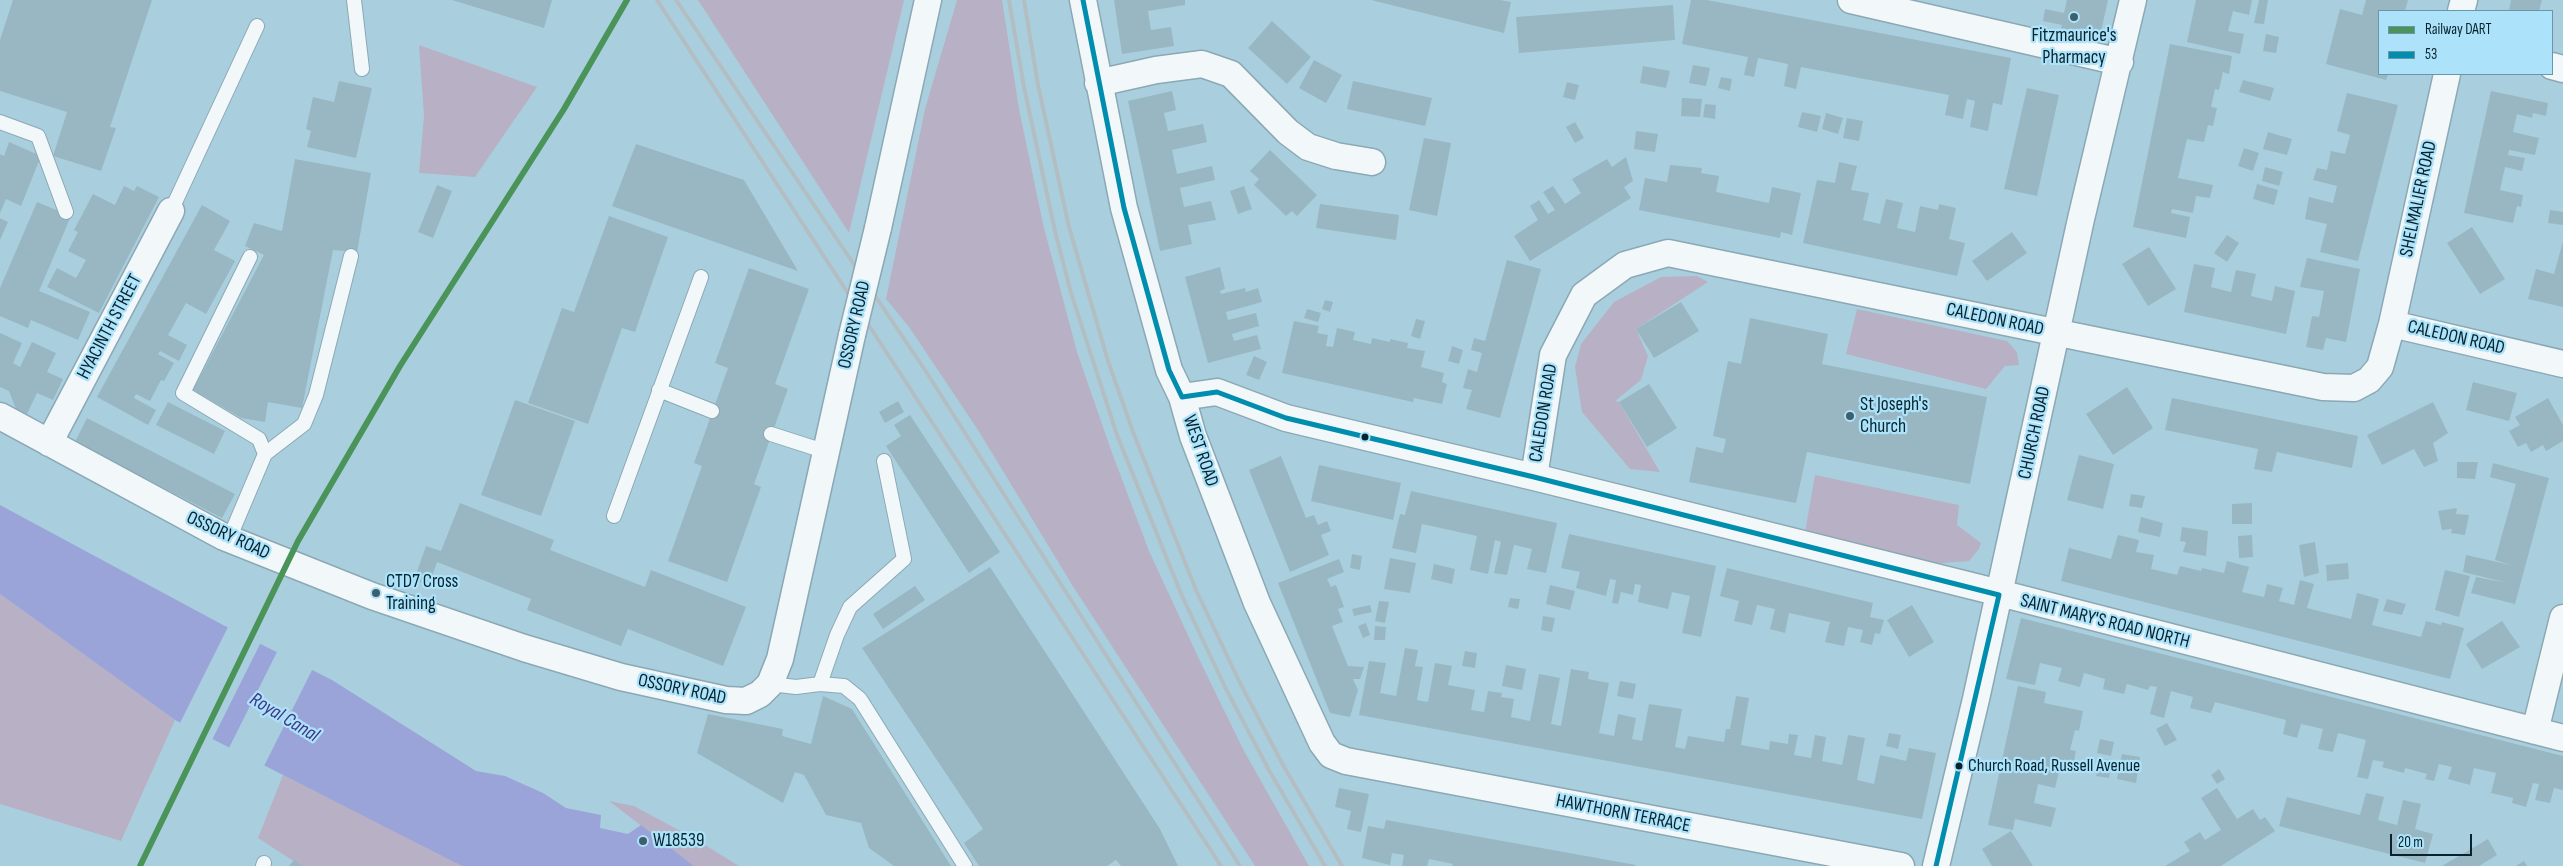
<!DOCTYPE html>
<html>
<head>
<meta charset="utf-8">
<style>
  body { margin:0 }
  #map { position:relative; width:2563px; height:866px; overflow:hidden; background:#a9cfde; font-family:"Sofia Sans Condensed",sans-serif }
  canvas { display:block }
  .legend { position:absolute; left:2378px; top:10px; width:175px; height:65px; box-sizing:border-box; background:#ade3fa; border:1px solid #6a96a8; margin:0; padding:6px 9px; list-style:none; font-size:15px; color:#06232e }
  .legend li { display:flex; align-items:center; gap:10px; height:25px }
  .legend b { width:25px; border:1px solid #6a96a8 }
  .scale { position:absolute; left:2390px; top:834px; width:82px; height:22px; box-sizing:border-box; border:2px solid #06232e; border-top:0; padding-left:6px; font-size:15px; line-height:18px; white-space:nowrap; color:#06232e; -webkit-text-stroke:4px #ade3fa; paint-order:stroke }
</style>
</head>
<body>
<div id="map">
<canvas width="2563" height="866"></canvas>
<ul class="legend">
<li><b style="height:6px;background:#4b9459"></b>Railway DART</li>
<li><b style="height:6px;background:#018eae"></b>53</li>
</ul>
<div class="scale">20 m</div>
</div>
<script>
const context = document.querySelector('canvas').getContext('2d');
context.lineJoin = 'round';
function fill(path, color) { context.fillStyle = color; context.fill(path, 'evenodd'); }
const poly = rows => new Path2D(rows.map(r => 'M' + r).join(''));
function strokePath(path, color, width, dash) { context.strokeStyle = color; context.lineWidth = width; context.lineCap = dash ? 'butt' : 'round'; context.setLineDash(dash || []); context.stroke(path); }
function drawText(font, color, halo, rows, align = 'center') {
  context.font = font + ' "Sofia Sans Condensed",sans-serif'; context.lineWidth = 4.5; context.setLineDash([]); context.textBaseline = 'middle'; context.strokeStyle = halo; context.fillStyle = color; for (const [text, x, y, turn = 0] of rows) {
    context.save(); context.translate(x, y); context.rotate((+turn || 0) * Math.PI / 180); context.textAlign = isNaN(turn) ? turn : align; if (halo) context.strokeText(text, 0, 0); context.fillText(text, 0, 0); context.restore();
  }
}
const green = poly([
  [698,0,904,0,849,233],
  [957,0,1002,0,1019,109,1043,224,1077,352,1111,450,1149,551,1200,661,1244,751,1309,866,1255,866,1074,588,978,430,909,327,886,299,925,109],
  [419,45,537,87,475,177,419,173,424,116],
  [1697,276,1708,282,1636,329,1648,356,1641,380,1615,401,1619,402,1660,472,1630,469,1582,412,1575,367,1581,344,1614,302,1661,277],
  [1857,309,2007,341,2017,352,2019,365,2005,366,1986,389,1846,354],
  [1815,475,1959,505,1957,525,1981,543,1979,549,1969,561,1930,564,1805,532],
  [0,594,175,720,121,841,0,804],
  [283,775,446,856,462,866,301,866,258,838],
  [609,801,634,806,697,840,739,866,694,866]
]);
const water = poly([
  [0,505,223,625,332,680,476,771,505,776,543,793,566,808,601,815,600,828,628,834,641,825,694,866,462,866,175,720,0,594]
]);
const pier = poly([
  [229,625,261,642,211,742,179,725],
  [278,650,313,668,263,768,228,750]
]);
const building = poly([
  [13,0,152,0,110,127,116,128,101,171,53,156,67,112,0,91,0,40],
  [452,0,552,0,544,28],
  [1114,0,1185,0,1185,5,1148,11,1151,30,1171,27,1174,46,1122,54],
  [1371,0,1500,0,1511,2,1504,33],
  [1691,0,1707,0,2011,58,2002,105,1993,103,1988,131,1970,127,1975,101,1967,99,1963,119,1945,115,1949,95,1801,67,1796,89,1784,86,1788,64,1758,58,1754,77,1744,75,1748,57,1682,44],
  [2067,0,2108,0,2100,36,2061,28,2062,25,2043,21,2045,9,2064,13],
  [2196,0,2252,0,2249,15,2233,11,2228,31,2244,34,2240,54,2187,42],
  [2259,0,2268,0,2264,24,2254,23],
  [2366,0,2408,0,2405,11,2379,11,2379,74,2388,74,2386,80,2326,64,2340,9,2362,15],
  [2511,0,2542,0,2539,11,2509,11],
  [1673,5,1675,40,1519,53,1516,17],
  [1272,21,1311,57,1287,84,1248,48],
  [2266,34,2279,37,2276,53,2263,51],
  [2170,44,2232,56,2229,74,2223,72,2219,90,2215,89,2211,107,2217,108,2213,126,2208,125,2204,142,2187,139,2178,178,2213,185,2210,198,2196,196,2193,213,2172,209,2171,213,2190,217,2186,238,2133,227],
  [1314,60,1342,75,1326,103,1299,88],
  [1693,65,1710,68,1706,86,1689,83],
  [1643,66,1670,71,1666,88,1640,83],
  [1721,77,1732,79,1730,91,1718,88],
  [2243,80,2274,88,2270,101,2239,92],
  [339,81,372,88,356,158,307,147,311,131,306,129,313,97,334,102],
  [1353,81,1432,98,1425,126,1347,109],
  [1567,82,1579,85,1575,100,1563,97],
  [2027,88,2059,95,2037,196,2004,189],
  [1172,91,1176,110,1164,113,1168,131,1203,124,1207,142,1172,150,1177,174,1212,166,1215,180,1180,188,1184,207,1211,201,1216,220,1188,225,1192,244,1160,251,1128,101],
  [2491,91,2548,103,2546,116,2533,113,2532,118,2517,114,2513,132,2539,138,2535,155,2509,150,2508,155,2525,158,2522,171,2505,167,2500,190,2523,195,2521,207,2517,206,2513,223,2464,213],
  [2347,93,2398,105,2358,261,2320,252,2327,224,2305,219,2309,197,2333,203,2337,186,2313,180,2317,168,2327,170,2331,151,2345,154,2350,135,2337,131],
  [1682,98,1702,99,1700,117,1681,116],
  [1705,104,1716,105,1715,119,1703,117],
  [1802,112,1821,116,1817,132,1798,127],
  [1826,113,1843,118,1838,134,1822,129],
  [1847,118,1863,121,1859,141,1843,138],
  [1575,122,1584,138,1575,143,1566,127],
  [1636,131,1658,134,1655,152,1634,149],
  [2268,132,2292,139,2287,155,2263,149],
  [1424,138,1451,143,1437,216,1409,210],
  [9,142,41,156,21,206,6,199,0,213,0,154,4,156],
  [636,144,744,180,798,271,612,206],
  [2244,148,2259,153,2253,171,2238,166],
  [1270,150,1317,195,1297,216,1292,211,1286,216,1254,185,1259,179,1250,171],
  [1626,157,1633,181,1624,187,1631,198,1530,261,1514,236,1538,220,1530,206,1539,200,1548,214,1555,210,1543,192,1553,186,1565,204,1581,193,1572,179,1607,159,1612,167],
  [295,159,371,173,357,252,333,250,302,408,268,402,265,422,241,418,193,390,264,255,245,246,254,223,282,231],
  [1839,162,1857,166,1851,190,1869,193,1863,220,1880,224,1886,199,1903,203,1897,228,1915,232,1920,206,1938,210,1939,204,1956,208,1949,239,1965,243,1957,276,1803,243,1817,180,1835,183],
  [1670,165,1702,168,1701,173,1719,176,1716,192,1769,203,1772,187,1801,193,1792,235,1781,232,1780,238,1639,210,1645,178,1667,182],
  [2265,167,2283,172,2279,186,2262,181],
  [2257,184,2278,190,2274,205,2253,199],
  [437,185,452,191,433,238,418,232],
  [124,186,134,191,137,186,159,197,99,313,47,287,57,268,76,278,86,260,68,251,78,232,74,230,93,194,115,205],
  [1244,186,1252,209,1238,214,1230,191],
  [37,202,71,216,39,291,90,312,78,340,31,320,28,328,0,316,0,288],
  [1320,204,1399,215,1396,240,1316,228],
  [202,205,230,221,214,250,235,261,206,314,186,303,168,335,187,345,179,361,160,351,158,354,174,363,164,381,161,380,150,401,136,394,134,398,156,410,148,425,97,397],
  [2550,210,2563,212,2563,225,2548,223],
  [609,216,668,237,635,332,622,328,588,424,528,403,562,308,574,312],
  [0,218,8,222,0,240],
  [2472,227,2505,279,2480,294,2447,243],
  [2012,232,2027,253,1987,281,1972,261],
  [2227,235,2239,243,2227,262,2214,253],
  [2563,241,2563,307,2528,299,2536,269,2554,274],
  [2149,247,2176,289,2148,306,2122,264],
  [2307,258,2360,269,2346,342,2326,338,2323,350,2306,347,2312,316,2319,317,2324,291,2300,287],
  [1507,260,1541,269,1500,418,1466,409,1472,390,1463,388,1468,369,1477,372,1482,353,1471,350,1474,338,1485,341],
  [2194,264,2215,268,2211,287,2231,292,2236,270,2256,274,2251,296,2272,301,2275,286,2295,291,2286,334,2184,312],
  [1220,267,1225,289,1220,291,1221,294,1245,288,1246,292,1258,288,1262,302,1226,312,1228,320,1256,313,1259,326,1232,334,1234,341,1257,335,1261,349,1208,363,1185,277],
  [749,268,809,289,775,384,788,389,754,484,761,487,727,582,668,561,702,466,694,463,728,368,715,363],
  [1325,300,1333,302,1330,312,1322,309],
  [1681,302,1699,331,1654,358,1636,329],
  [1307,309,1321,313,1318,322,1304,318],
  [1750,318,1828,334,1822,364,1987,397,1970,484,1807,452,1796,503,1689,482,1696,447,1723,453,1726,439,1713,436,1728,361,1741,364],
  [1416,319,1425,321,1420,339,1411,336],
  [1294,321,1319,326,1317,333,1328,335,1326,346,1333,347,1337,328,1355,332,1353,340,1371,344,1372,338,1390,342,1390,339,1408,343,1407,348,1425,351,1421,367,1444,373,1442,382,1447,384,1442,404,1414,398,1413,402,1282,373],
  [0,333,22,343,13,363,20,367,32,342,56,353,47,372,63,379,53,400,37,393,27,414,16,409,9,391,0,387],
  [1452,346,1463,350,1459,364,1448,361],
  [1254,356,1267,362,1259,380,1246,375],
  [2473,382,2517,393,2509,421,2466,410],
  [1649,384,1677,428,1647,447,1619,402],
  [2127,387,2153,428,2113,455,2086,414],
  [2172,398,2358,436,2352,468,2277,452,2272,472,2254,469,2258,449,2165,430],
  [2548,398,2563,425,2563,441,2546,451,2543,445,2531,452,2526,443,2518,447,2509,431,2520,425,2515,417],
  [515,400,575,421,541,516,481,495],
  [898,401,904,412,885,423,879,412],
  [168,402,225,431,214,454,156,425],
  [2433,402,2448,433,2433,443,2438,461,2424,467,2414,449,2382,465,2367,435],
  [910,415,1000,552,969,573,886,446,901,436,894,425],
  [87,418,235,494,222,518,75,442],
  [2079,455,2114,464,2103,509,2067,500],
  [1281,456,1306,518,1314,515,1318,525,1327,521,1331,531,1321,535,1329,555,1290,572,1249,470],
  [2457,462,2478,462,2475,479,2457,478],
  [2493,463,2549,478,2515,604,2471,593,2476,577,2508,583,2463,572,2466,555,2511,565,2495,560,2516,484,2490,477],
  [1319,465,1401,483,1393,520,1311,501],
  [1411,491,1557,523,1546,573,1527,569,1532,549,1514,545,1507,575,1494,573,1501,542,1495,540,1488,574,1470,570,1477,536,1422,524,1416,553,1392,548,1400,514,1405,515],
  [2131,494,2145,496,2142,508,2129,506],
  [460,503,554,540,550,550,645,587,651,570,746,607,723,666,628,629,621,646,527,610,531,599,437,562,429,585,414,580,426,546,441,551],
  [2252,503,2252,524,2232,524,2232,504],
  [2457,508,2456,514,2469,515,2465,535,2451,533,2452,529,2442,530,2438,511],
  [2141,517,2163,523,2160,537,2138,532],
  [2182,527,2208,531,2206,556,2183,552,2186,542,2180,541],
  [1569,534,1716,566,1701,637,1682,633,1690,596,1672,592,1668,609,1638,602,1641,585,1635,584,1633,595,1621,592,1618,604,1612,603,1616,580,1610,579,1606,596,1576,588,1580,572,1561,568],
  [2118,535,2139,540,2136,552,2154,555,2151,569,2156,570,2177,575,2180,566,2201,571,2202,568,2224,573,2227,561,2249,567,2242,592,2264,597,2267,584,2283,588,2279,601,2294,605,2300,580,2314,584,2307,608,2351,619,2357,593,2379,599,2372,625,2421,637,2426,621,2441,625,2442,622,2464,628,2450,679,2061,581,2069,548,2111,559],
  [2252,535,2253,557,2239,558,2238,536],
  [2315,542,2319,573,2304,577,2299,545],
  [1352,554,1362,556,1360,570,1350,568],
  [1390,558,1416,563,1410,593,1384,589],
  [1339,559,1344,572,1327,579,1331,587,1336,585,1344,607,1338,609,1343,622,1332,626,1348,666,1364,667,1360,679,1353,679,1358,690,1350,717,1330,713,1278,583],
  [2348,563,2349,579,2327,581,2326,565],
  [1434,564,1455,569,1452,584,1431,579],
  [990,567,1160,829,1178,866,1121,866,1116,860,1107,866,979,866,964,843,983,829,862,648],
  [1727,568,1873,603,1870,617,1884,620,1880,634,1875,633,1872,645,1860,642,1863,630,1848,627,1844,646,1825,642,1830,622,1789,613,1785,633,1770,629,1775,609,1757,605,1752,625,1734,621,1739,601,1720,596],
  [2445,570,2470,576,2459,617,2435,610],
  [1550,585,1575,591,1570,610,1546,604],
  [915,586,925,600,883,629,873,614],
  [1510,598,1520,599,1518,609,1508,607],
  [2387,599,2406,604,2402,615,2383,611],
  [1379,601,1389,602,1385,623,1375,621],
  [1370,605,1372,612,1354,616,1352,609],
  [1912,605,1934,642,1909,657,1887,620],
  [1543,616,1555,618,1552,632,1541,630],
  [2021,618,2563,756,2563,790,2554,788,2550,803,2535,800,2539,784,2533,783,2526,807,2512,803,2513,798,2491,793,2496,773,2474,768,2470,785,2448,779,2452,767,2439,764,2434,781,2425,779,2427,774,2405,768,2404,773,2382,767,2384,762,2373,760,2368,779,2357,777,2366,740,2338,733,2333,752,2318,749,2323,729,2301,724,2297,738,2283,734,2286,720,2215,702,2211,713,2190,708,2193,697,2171,691,2164,718,2150,714,2157,687,2150,686,2148,690,2127,684,2124,694,2103,689,2105,679,2084,673,2080,687,2058,681,2062,668,2040,663,2035,685,2006,679],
  [2502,621,2520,647,2482,669,2466,644],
  [1366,623,1370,635,1363,638,1358,626],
  [1375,626,1386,627,1385,640,1374,640],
  [1405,648,1418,650,1415,666,1423,667,1417,700,1428,702,1435,663,1452,666,1448,685,1475,690,1471,710,1484,712,1488,691,1502,693,1501,697,1514,699,1511,717,1530,721,1539,674,1560,678,1551,724,1561,726,1571,669,1589,672,1588,679,1609,683,1599,733,1614,736,1618,714,1636,718,1632,739,1642,741,1649,704,1682,709,1675,747,1685,749,1688,736,1724,742,1726,729,1730,729,1736,696,1749,698,1741,745,1769,750,1770,741,1788,744,1789,734,1798,735,1794,755,1811,758,1815,735,1826,737,1822,761,1842,765,1848,735,1865,738,1857,780,1874,784,1880,755,1906,761,1909,748,1936,753,1922,819,1359,715,1369,661,1386,663,1380,693,1396,696],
  [1465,651,1477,653,1475,668,1462,666],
  [1506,665,1526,669,1522,690,1502,686],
  [1620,681,1636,684,1633,699,1617,696],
  [2018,686,2046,692,2044,703,2083,711,2079,731,2075,730,2070,750,2076,751,2072,771,2060,768,2055,788,2038,784,2034,803,2056,808,2051,827,2015,819,2013,830,1988,825],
  [823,696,852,709,951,866,894,866,869,848,861,823,826,815,804,775,795,772,783,803,697,753,708,714,783,729,782,736,811,744],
  [2167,723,2177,740,2165,746,2156,729],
  [1889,733,1901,735,1898,749,1886,746],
  [2100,739,2114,742,2111,756,2097,753],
  [2122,754,2140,757,2136,783,2117,779],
  [2099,759,2112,760,2109,778,2096,776],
  [2219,769,2225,779,2217,784,2211,775],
  [1339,788,1369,794,1361,832,1347,829,1351,811,1335,807],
  [2217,788,2237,819,2253,809,2260,820,2265,817,2275,831,2221,866,2165,866,2190,851,2184,842,2200,832,2205,840,2221,830,2201,798],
  [2366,793,2384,797,2378,820,2397,825,2403,800,2421,804,2415,829,2433,834,2425,863,2279,826,2287,797,2360,815],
  [1386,820,1636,865,1636,866,1452,866,1453,864,1429,859,1427,866,1402,866,1404,855,1392,853,1390,865,1362,858,1368,826,1384,829],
  [2011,831,2025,853,2033,866,1992,866,1982,849],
  [2488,839,2497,855,2479,866,2442,866],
  [294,860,303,866,289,866],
  [2524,861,2527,866,2516,866]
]);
const lane = poly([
  [354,0,362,69],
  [0,122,38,136,66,212],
  [171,211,257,26],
  [250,257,183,393,259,439,265,454],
  [659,390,712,411],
  [771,434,827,452],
  [614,516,701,277],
  [229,539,265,454,304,424,316,395,351,256],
  [770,684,796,687,820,684,844,686,860,699,965,866],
  [820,684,837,635,850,607,904,559,884,461],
  [263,866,264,863]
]);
const street = poly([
  [1083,0,1124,208,1169,370,1182,397,1193,436,1257,603,1322,743,1331,755,1346,761,1901,866],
  [1851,0,2120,62],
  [2461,11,2464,0],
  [2552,66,2563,69],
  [1098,83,1156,70,1202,64,1231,74,1288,132,1308,147,1336,156,1372,162],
  [878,228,928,0],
  [2392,324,2447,74],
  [1182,397,1217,392,1286,418,1534,477,1980,588,2563,738],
  [0,416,224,537,372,596,524,648,621,677,726,700,746,701,760,694,770,684,780,659,852,335],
  [49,443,171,211],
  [1534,477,1553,355,1584,295,1625,265,1668,253,2323,387,2354,388,2369,380,2380,367,2392,324,2563,364],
  [2535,731,2563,618],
  [1936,866,1976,699,2081,219,2133,0]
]);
const rail = poly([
  [657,0,1221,866],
  [676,0,925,370,1240,866],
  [1009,0,1024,87,1055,231,1071,293,1117,435,1182,596,1225,687,1270,772,1325,866],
  [1024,0,1038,85,1069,227,1108,361,1133,432,1196,590,1239,681,1283,765,1342,866]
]);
const streetBridge = poly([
  [852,335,878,228]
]);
const bus1 = poly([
  [1083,0,1124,208,1169,370,1182,397],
  [1182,397,1217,392,1286,418,1534,477,1999,595],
  [1936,866,1999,595]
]);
const rail1 = poly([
  [140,866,298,541,400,366,564,109,627,0]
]);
const markers = [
  [2074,17,5,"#3f5f6c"],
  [1850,416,5,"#3f5f6c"],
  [1365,437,4.5,"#06232e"],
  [376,593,5,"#3f5f6c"],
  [1959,766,4.5,"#06232e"],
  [643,841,5,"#3f5f6c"]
];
const busNames = [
  ["Church Road, Russell Avenue",1968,766]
];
const poiNames = [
  ["Fitzmaurice's",2074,36,"center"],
  ["Pharmacy",2074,58,"center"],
  ["St Joseph's",1860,405],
  ["Church",1860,427],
  ["CTD7 Cross",386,582],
  ["Training",386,604],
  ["W18539",653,841]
];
const streetNames = [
  ["SHELMALIER ROAD",2419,199,-78],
  ["CALEDON ROAD",1995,320,12],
  ["OSSORY ROAD",855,325,-77],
  ["HYACINTH STREET",110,327,-62],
  ["CALEDON ROAD",2456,338,13],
  ["CALEDON ROAD",1544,413,-81],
  ["CHURCH ROAD",2035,433,-78],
  ["WEST ROAD",1200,451,71],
  ["OSSORY ROAD",228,536,25],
  ["SAINT MARY'S ROAD NORTH",2105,622,14],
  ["OSSORY ROAD",682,690,12],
  ["HAWTHORN TERRACE",1623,814,11]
];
const waterNames = [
  ["Royal Canal",284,718,31]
];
fill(green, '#b8b1c5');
fill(water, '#9aa4d9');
fill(pier, '#a9cfde');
fill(building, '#98b7c2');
strokePath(lane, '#8ba8b4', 16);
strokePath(street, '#8ba8b4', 29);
strokePath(lane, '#f2f8fa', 14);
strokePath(street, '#f2f8fa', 26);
strokePath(rail, '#b3bec3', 4);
strokePath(streetBridge, '#8ba8b4', 29, []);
strokePath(streetBridge, '#f2f8fa', 26);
strokePath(bus1, '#018eae', 5);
strokePath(rail1, '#4b9459', 6);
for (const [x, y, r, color] of markers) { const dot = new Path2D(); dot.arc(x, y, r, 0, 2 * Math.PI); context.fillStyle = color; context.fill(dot); strokePath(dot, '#ade3fa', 2); }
drawText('18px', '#06232e', '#ade3fa', busNames, 'left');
drawText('19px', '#06232e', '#ade3fa', poiNames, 'left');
drawText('19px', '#06232e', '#ade3fa', streetNames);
drawText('italic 20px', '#413486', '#ade3fa', waterNames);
</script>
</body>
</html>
